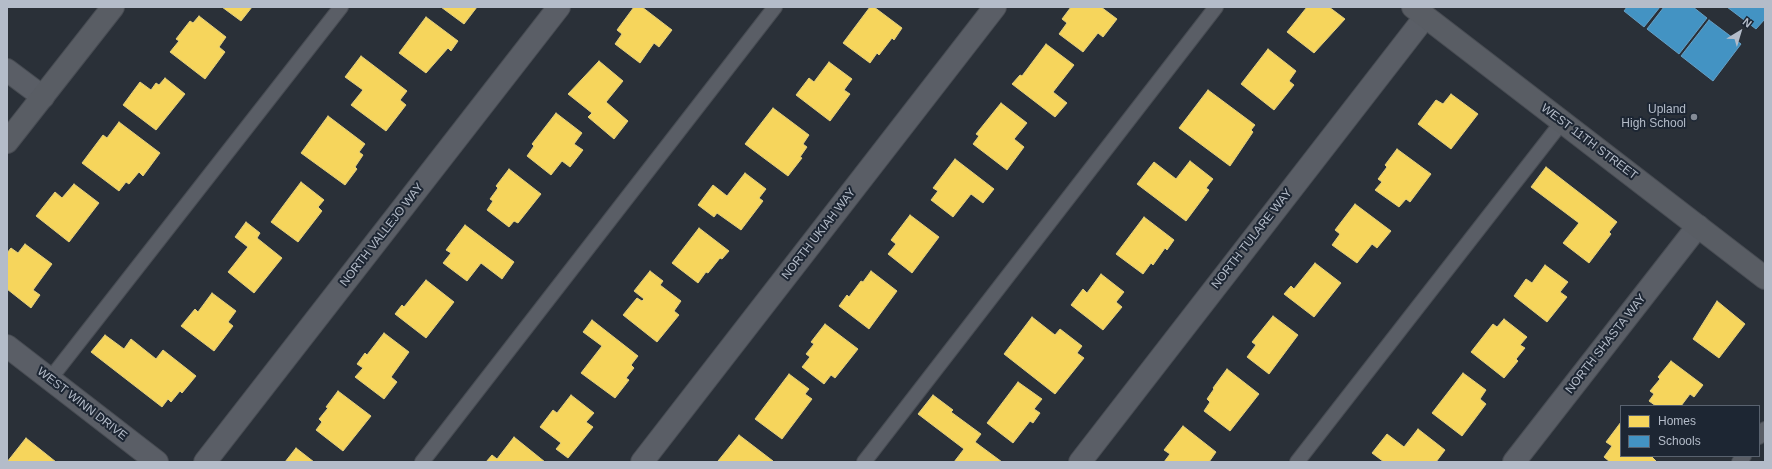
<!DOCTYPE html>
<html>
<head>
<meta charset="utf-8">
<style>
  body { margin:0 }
  #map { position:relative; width:1772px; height:469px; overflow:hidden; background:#2a3038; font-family:Helvetica,sans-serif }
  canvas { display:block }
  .frame { position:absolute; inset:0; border:8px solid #b4bcc9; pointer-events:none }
  .legend { position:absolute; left:1620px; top:405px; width:140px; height:52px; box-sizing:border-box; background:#1d2633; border:1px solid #59626f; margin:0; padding:5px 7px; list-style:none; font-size:12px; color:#b4bcc9 }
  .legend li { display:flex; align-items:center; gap:8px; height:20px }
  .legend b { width:20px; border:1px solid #59626f }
  .north { position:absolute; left:1720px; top:12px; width:40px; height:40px; -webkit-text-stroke:3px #1d2633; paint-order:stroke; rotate:38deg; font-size:11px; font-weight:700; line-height:16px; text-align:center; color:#b4bcc9 }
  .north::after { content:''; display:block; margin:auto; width:14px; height:18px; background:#b4bcc9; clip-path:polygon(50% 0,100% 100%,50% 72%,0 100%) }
</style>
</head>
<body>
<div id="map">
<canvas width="1772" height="469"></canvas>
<div class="frame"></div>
<ul class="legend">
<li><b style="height:11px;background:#f6d55c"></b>Homes</li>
<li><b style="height:11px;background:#4393c3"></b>Schools</li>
</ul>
<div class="north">N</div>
</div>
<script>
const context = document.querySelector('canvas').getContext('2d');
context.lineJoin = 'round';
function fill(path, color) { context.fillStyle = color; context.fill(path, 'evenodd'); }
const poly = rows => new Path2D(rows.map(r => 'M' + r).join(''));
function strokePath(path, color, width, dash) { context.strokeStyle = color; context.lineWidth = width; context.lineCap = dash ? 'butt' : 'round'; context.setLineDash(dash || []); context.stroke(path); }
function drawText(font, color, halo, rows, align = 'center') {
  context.font = font + ' Helvetica,sans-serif'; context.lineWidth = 4; context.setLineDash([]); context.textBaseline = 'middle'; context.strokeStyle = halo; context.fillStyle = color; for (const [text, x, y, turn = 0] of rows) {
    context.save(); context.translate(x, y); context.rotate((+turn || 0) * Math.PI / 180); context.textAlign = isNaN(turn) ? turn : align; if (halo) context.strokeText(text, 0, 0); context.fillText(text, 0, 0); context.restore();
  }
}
const homes = poly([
  [222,7,252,7,241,21,222,7],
  [441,7,477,7,464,24,441,7],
  [634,7,642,7,672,30,659,47,654,43,640,63,615,44,622,34,617,30,634,7],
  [870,7,874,7,902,28,894,40,892,38,879,55,877,53,870,63,843,43,870,7],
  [1071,7,1101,7,1117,19,1103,37,1098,33,1083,52,1059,34,1067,23,1062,19,1071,7],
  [1307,7,1329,7,1345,19,1314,53,1287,32,1307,7],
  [199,16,226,37,219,47,225,52,205,79,170,52,179,41,176,39,190,21,193,23,199,16],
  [426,17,458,41,451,51,448,48,426,73,399,53,426,17],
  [1046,44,1074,65,1053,92,1067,103,1055,117,1012,84,1020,75,1022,76,1046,44],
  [1268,49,1296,71,1289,81,1294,85,1274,110,1241,84,1268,49],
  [361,56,407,91,400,100,406,105,386,131,351,105,363,90,345,77,361,56],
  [599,61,623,81,606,102,628,121,614,139,588,117,592,113,568,94,599,61],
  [829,62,852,79,844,90,850,94,830,121,796,95,809,78,814,82,829,62],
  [165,78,185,94,156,130,123,105,140,82,151,90,156,83,159,85,165,78],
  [1208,90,1255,125,1251,130,1253,132,1230,166,1179,128,1208,90],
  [1451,94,1478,114,1451,149,1418,124,1436,100,1443,104,1451,94],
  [1001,103,1027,123,1014,139,1024,147,1007,170,973,144,979,136,976,134,1001,103],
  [773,108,809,135,803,144,807,147,800,157,802,158,788,176,745,144,773,108],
  [556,113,582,133,574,144,583,150,570,167,562,161,551,175,527,156,534,146,532,144,556,113],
  [328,116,365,144,359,152,363,155,355,167,357,169,345,185,301,153,328,116],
  [119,122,160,153,143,176,139,172,129,184,126,182,119,191,82,163,103,135,107,138,119,122],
  [1397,149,1431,174,1410,202,1406,199,1399,207,1375,190,1382,182,1378,179,1387,167,1385,165,1397,149],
  [955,159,994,189,983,203,971,194,953,217,931,200,938,191,933,188,955,159],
  [1190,161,1213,179,1206,188,1209,190,1186,221,1137,184,1154,162,1176,179,1190,161],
  [1546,167,1617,222,1609,232,1611,234,1589,263,1563,243,1579,223,1531,187,1546,167],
  [509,169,541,194,518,223,514,221,509,227,487,210,493,201,490,199,498,188,496,186,509,169],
  [745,173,766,189,759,198,763,201,741,230,717,213,714,217,698,205,713,185,727,196,745,173],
  [301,182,324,200,318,207,322,211,298,242,271,222,301,182],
  [74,184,99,203,69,242,36,216,55,192,62,198,74,184],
  [1355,204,1391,231,1377,248,1372,244,1357,263,1332,245,1340,234,1335,230,1355,204],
  [910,215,939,237,912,273,888,254,896,244,891,240,910,215],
  [1144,217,1174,240,1167,250,1165,248,1153,265,1151,263,1143,274,1116,254,1144,217],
  [246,222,260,233,257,238,282,258,254,293,228,272,248,247,235,237,246,222],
  [465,225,514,262,502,279,481,263,467,281,443,263,451,253,446,250,465,225],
  [699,228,729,251,722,259,720,258,708,273,706,272,698,283,672,263,699,228],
  [25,244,52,264,33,290,40,295,31,308,7,289,7,253,11,248,18,253,25,244],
  [1315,263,1341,283,1314,317,1284,294,1291,286,1294,289,1315,263],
  [1545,265,1568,282,1560,292,1567,297,1547,322,1514,296,1526,279,1532,283,1545,265],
  [650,271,663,281,660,285,681,301,674,311,679,315,657,342,623,315,637,298,642,301,644,299,634,291,650,271],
  [871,271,897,291,869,329,839,306,847,295,849,297,861,281,863,282,871,271],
  [1101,274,1124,292,1116,302,1122,307,1103,330,1071,305,1083,289,1087,293,1101,274],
  [426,280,454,302,426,338,395,314,402,305,404,307,426,280],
  [212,293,236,311,228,322,233,326,214,351,181,326,195,309,198,312,212,293],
  [1717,301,1745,324,1719,358,1693,339,1717,301],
  [1273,316,1298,335,1269,374,1247,357,1256,345,1252,342,1273,316],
  [1032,317,1055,335,1060,329,1082,346,1077,353,1084,358,1055,394,1004,354,1032,317],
  [1504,319,1527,337,1520,345,1525,348,1516,359,1518,361,1504,378,1471,352,1493,324,1497,327,1504,319],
  [592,320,638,356,631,365,634,368,626,378,629,380,615,398,581,373,602,346,583,332,592,320],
  [825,324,858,349,835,378,831,375,824,384,802,367,810,357,806,354,814,344,811,342,825,324],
  [384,333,409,352,391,377,397,382,384,399,355,377,363,368,357,364,365,353,367,355,384,333],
  [105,335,124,349,131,339,156,359,163,350,196,376,182,393,180,391,171,402,168,399,162,407,91,352,105,335],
  [1671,361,1703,385,1694,397,1690,394,1681,406,1656,406,1649,401,1654,394,1650,391,1660,379,1658,377,1671,361],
  [1227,369,1259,394,1230,431,1204,411,1210,402,1207,399,1214,389,1213,388,1227,369],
  [1463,373,1486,390,1480,399,1486,404,1462,436,1432,413,1463,373],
  [789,374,809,389,805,394,812,399,782,439,755,419,789,374],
  [1018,382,1042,399,1034,409,1040,413,1033,423,1030,421,1013,443,987,423,1018,382],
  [338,391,371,416,343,451,316,430,322,422,319,419,328,408,326,407,338,391],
  [571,395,594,413,586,422,593,427,568,458,556,449,561,443,540,427,553,410,557,413,571,395],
  [933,395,953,410,951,412,981,434,975,442,1002,462,954,462,964,449,918,414,933,395],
  [1621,422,1621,456,1651,456,1657,462,1610,462,1604,457,1612,446,1606,442,1621,422],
  [1183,426,1216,452,1209,462,1164,462,1170,454,1164,450,1183,426],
  [1418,429,1445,450,1436,462,1384,462,1372,453,1387,434,1404,447,1418,429],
  [739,435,773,461,773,462,720,462,718,461,739,435],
  [514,437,545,462,486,462,492,455,497,459,514,437],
  [26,438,56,462,7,462,26,438],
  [296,448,314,462,285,462,296,448]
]);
const schools = poly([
  [1627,7,1660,7,1644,27,1624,11,1627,7],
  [1664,7,1693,7,1707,18,1679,54,1647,29,1664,7],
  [1727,7,1765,7,1765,19,1756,29,1727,7],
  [1709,20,1741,44,1713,81,1681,56,1709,20]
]);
const lane = poly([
  [50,379,341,7],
  [1759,437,1765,429],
  [422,462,775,7],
  [864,462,1216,7],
  [1297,462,1562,122],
  [1739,462,1744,456]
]);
const street = poly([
  [7,70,43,97],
  [7,346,157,462],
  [205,462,559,7],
  [642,462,995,7],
  [1080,462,1425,17],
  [1514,462,1698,226]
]);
const secondary = poly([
  [1413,7,1765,278],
  [7,142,113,7]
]);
const markers = [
  [1694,117,4,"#848b96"]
];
const poiNames = [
  ["Upland",1686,110],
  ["High School",1686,124]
];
const streetNames = [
  ["WEST 11TH STREET",1589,142,37],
  ["NORTH UKIAH WAY",819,234,-52],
  ["NORTH VALLEJO WAY",382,235,-52],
  ["NORTH TULARE WAY",1252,239,-52],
  ["NORTH SHASTA WAY",1606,344,-52],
  ["WEST WINN DRIVE",82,404,38]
];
fill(homes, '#f6d55c');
strokePath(homes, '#e2ce7d', 1);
fill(schools, '#4393c3');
strokePath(schools, '#659fc5', 1);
strokePath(lane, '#484c53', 16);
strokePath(street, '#484c53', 24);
strokePath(secondary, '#484c53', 24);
strokePath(lane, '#5a5e66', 14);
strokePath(street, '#5a5e66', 22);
strokePath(secondary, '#595d64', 22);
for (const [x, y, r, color] of markers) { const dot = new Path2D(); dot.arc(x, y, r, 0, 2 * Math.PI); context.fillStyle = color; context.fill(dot); strokePath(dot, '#1d2633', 1.5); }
drawText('12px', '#b4bcc9', '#1d2633', poiNames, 'right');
drawText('12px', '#b4bcc9', '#1d2633', streetNames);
</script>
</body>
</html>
